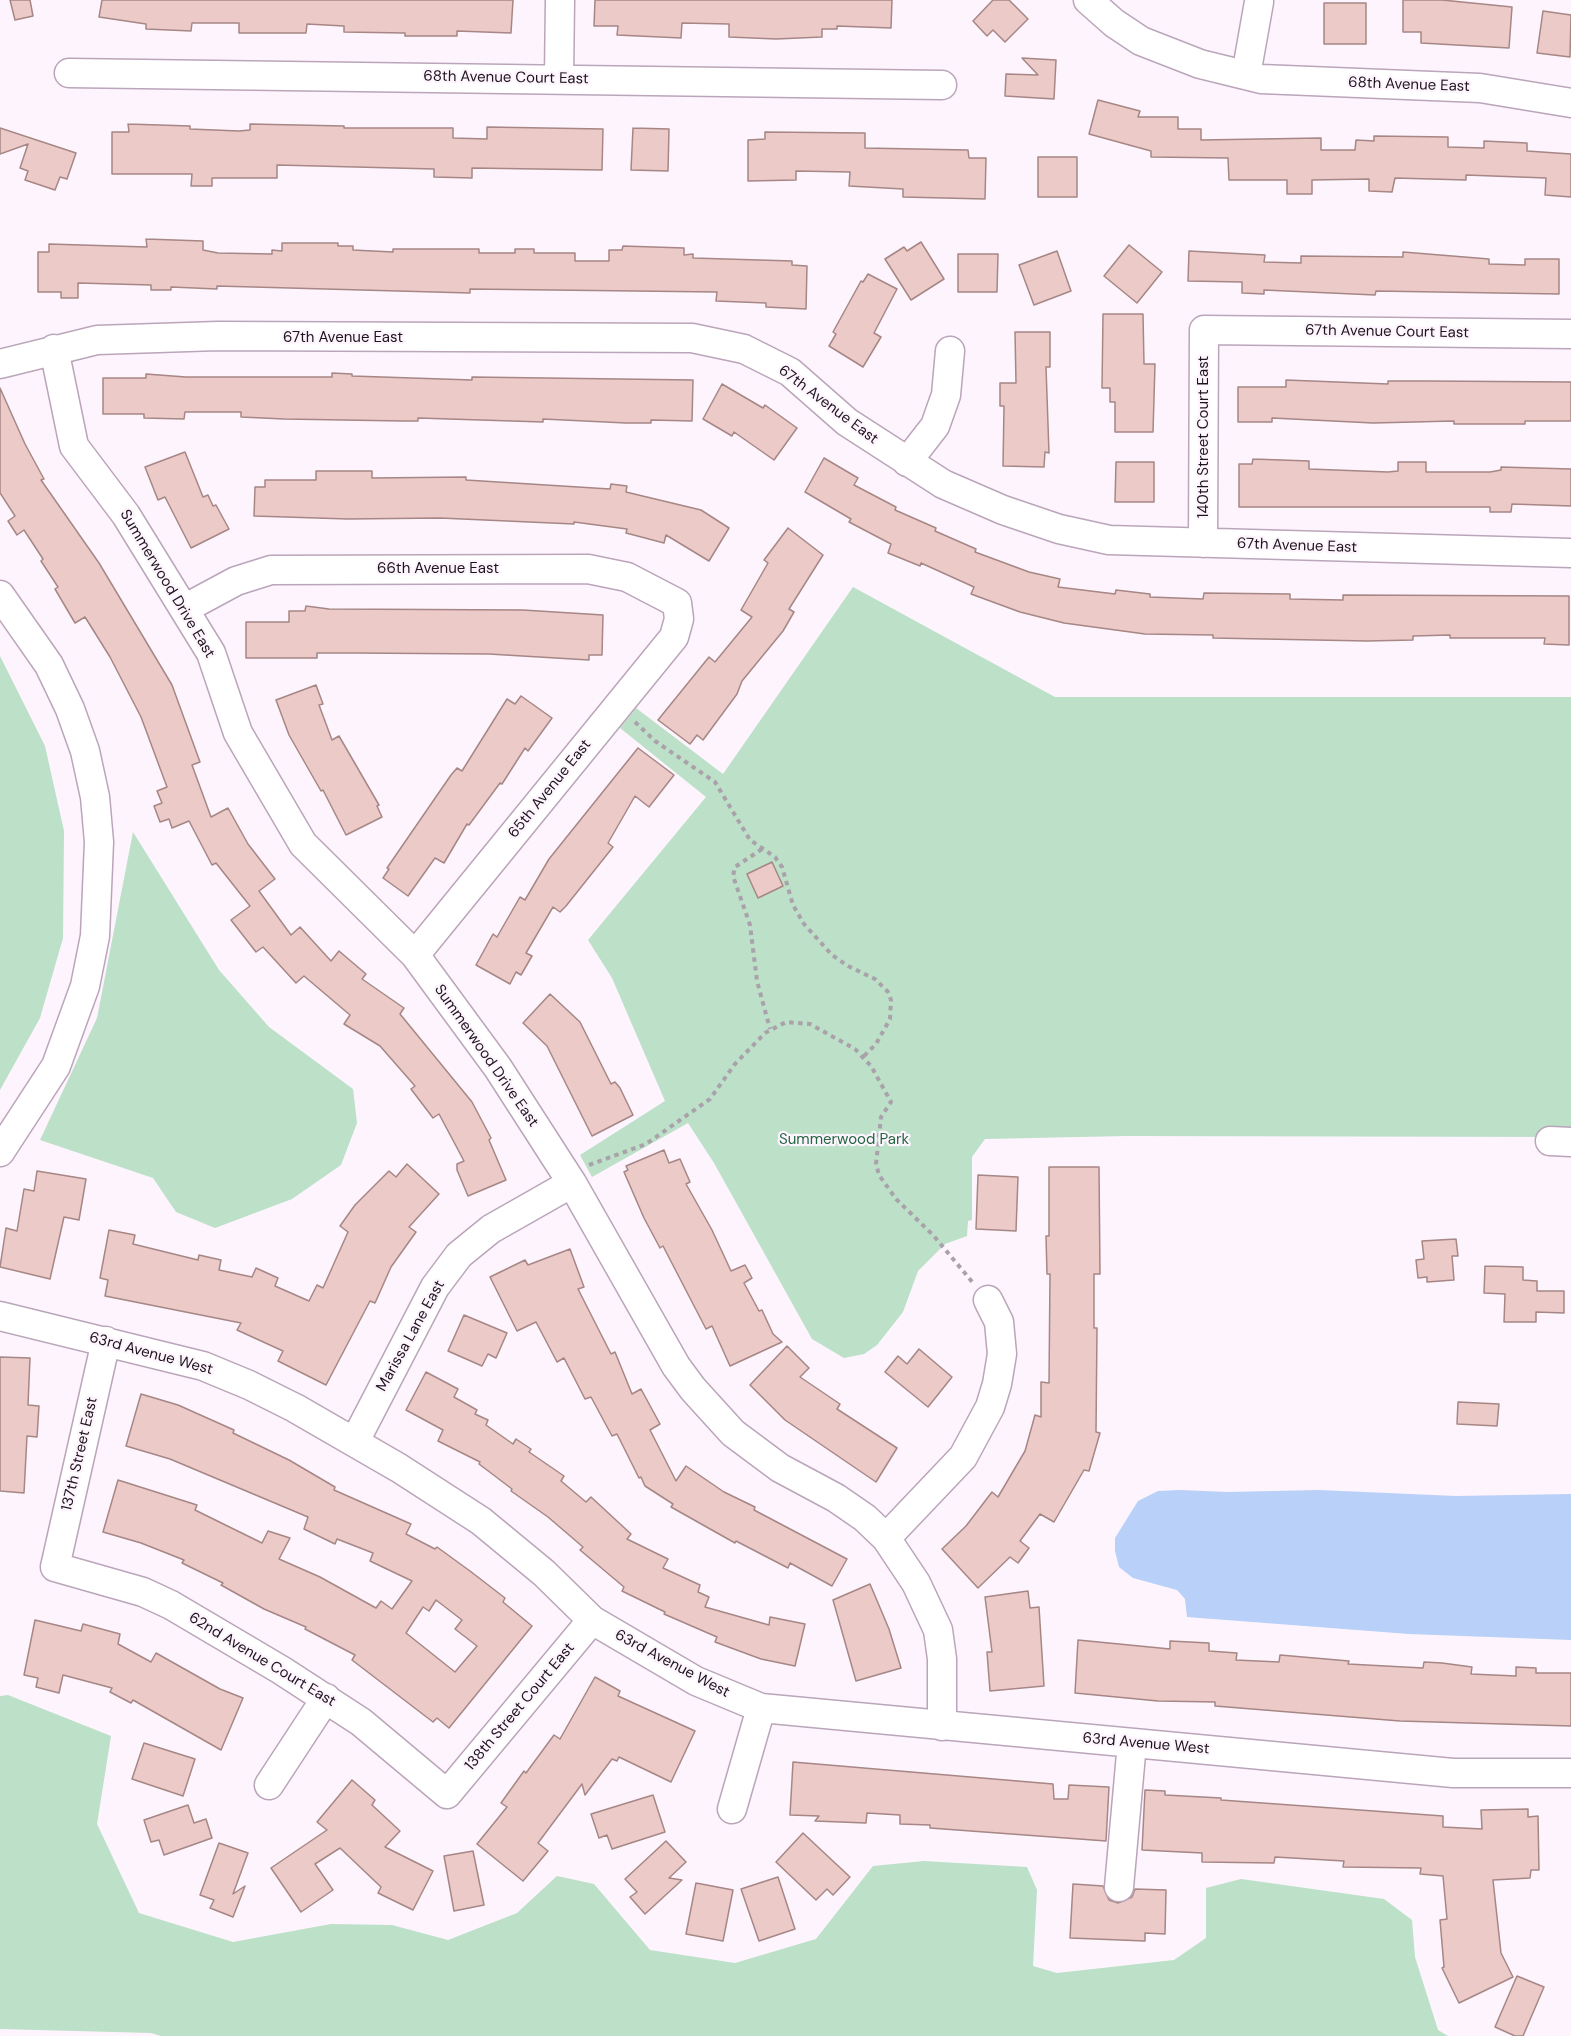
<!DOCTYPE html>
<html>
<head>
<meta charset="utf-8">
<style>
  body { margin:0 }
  canvas { display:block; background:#fdf4fd }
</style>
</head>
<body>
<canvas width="1571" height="2036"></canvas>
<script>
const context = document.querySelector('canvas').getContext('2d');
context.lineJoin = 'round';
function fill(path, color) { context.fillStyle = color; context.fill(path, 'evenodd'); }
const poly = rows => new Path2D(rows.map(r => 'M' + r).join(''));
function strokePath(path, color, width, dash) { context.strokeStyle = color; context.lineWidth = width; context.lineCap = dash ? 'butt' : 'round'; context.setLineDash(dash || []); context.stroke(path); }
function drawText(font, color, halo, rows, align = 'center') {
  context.font = font + ' "DM Sans",sans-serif'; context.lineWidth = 4.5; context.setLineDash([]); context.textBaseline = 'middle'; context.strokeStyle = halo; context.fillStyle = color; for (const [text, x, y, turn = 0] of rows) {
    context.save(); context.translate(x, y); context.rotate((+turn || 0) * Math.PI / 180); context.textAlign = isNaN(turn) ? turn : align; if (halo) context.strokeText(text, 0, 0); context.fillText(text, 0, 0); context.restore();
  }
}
const green = poly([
  [853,587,1055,697,1571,697,1571,1137,1126,1136,985,1139,972,1157,972,1220,968,1221,967,1236,945,1244,918,1271,903,1312,877,1345,864,1354,844,1358,812,1339,714,1163,688,1123,592,1177,580,1155,665,1101,612,978,588,940,706,797,620,728,636,708,723,774],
  [0,656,45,746,64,831,63,938,40,1018,0,1090],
  [133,832,219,970,269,1027,353,1089,357,1123,341,1165,292,1199,215,1228,176,1212,153,1178,40,1140,97,1018],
  [8,1695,111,1736,97,1824,139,1913,233,1942,331,1924,392,1925,448,1940,517,1913,557,1876,594,1884,650,1950,735,1963,816,1939,873,1866,924,1861,1027,1867,1037,1890,1033,1966,1057,1973,1174,1960,1206,1938,1206,1888,1241,1879,1384,1899,1412,1920,1415,1957,1438,2030,1448,2036,161,2036,151,2033,0,2029,0,1696]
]);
const water = poly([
  [1181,1490,1227,1492,1319,1490,1456,1496,1571,1494,1571,1640,1409,1634,1187,1617,1185,1599,1177,1590,1133,1578,1119,1567,1115,1551,1115,1538,1138,1501,1158,1491]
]);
const building = poly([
  [10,0,30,0,33,16,15,20,10,0],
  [102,0,513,0,511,33,457,31,457,36,405,36,405,33,344,32,344,26,307,24,306,33,239,33,239,23,192,23,191,31,146,29,146,24,99,17,102,0],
  [595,0,892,0,891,28,837,26,837,29,822,29,822,37,776,39,729,37,729,24,682,23,681,38,617,35,618,26,594,26,595,0],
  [993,0,1009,0,1028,19,1005,42,993,30,987,36,973,21,993,0],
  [1403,0,1442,0,1512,7,1509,48,1421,43,1421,32,1403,32,1403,0],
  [1324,3,1366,3,1366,44,1324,44,1324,3],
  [1543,11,1571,15,1570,57,1537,53,1543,11],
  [1022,58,1056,60,1054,99,1005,96,1006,74,1038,75,1022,58],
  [1098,100,1140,111,1138,117,1178,117,1178,129,1201,129,1201,140,1321,138,1321,150,1355,150,1356,140,1374,141,1374,136,1448,137,1448,147,1484,148,1484,141,1527,143,1527,151,1571,154,1571,197,1545,195,1546,178,1466,175,1466,180,1395,178,1392,192,1369,191,1369,179,1312,180,1312,194,1287,194,1287,180,1229,180,1228,158,1151,157,1151,151,1089,134,1098,100],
  [128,124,190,126,190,129,239,131,250,130,250,124,344,126,344,128,453,128,453,138,487,139,487,127,603,129,602,170,472,168,472,178,434,177,434,169,277,165,277,178,212,178,212,186,191,186,192,174,112,174,112,132,129,132,128,124],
  [0,128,76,153,67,179,60,177,55,190,25,180,28,171,20,168,28,144,0,154,0,128],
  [633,128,669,129,668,171,631,170,633,128],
  [765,132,865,133,865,148,968,150,969,158,986,158,985,199,903,197,903,189,849,186,850,172,796,171,796,180,748,181,748,140,765,139,765,132],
  [1038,157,1077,157,1077,197,1038,197,1038,157],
  [146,239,203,241,203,250,218,253,272,254,272,250,282,251,282,243,338,243,338,246,353,246,353,250,393,252,393,249,479,249,479,253,515,253,515,249,534,249,534,253,575,253,575,261,609,261,609,250,622,250,623,246,684,248,684,255,693,254,693,258,792,261,792,265,807,266,806,309,766,307,766,303,716,301,717,292,470,289,470,293,217,286,217,289,171,287,171,290,151,290,151,285,78,283,78,298,61,298,61,292,38,292,38,252,49,252,49,244,147,247,146,239],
  [921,242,944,279,911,300,885,259,904,247,907,251,921,242],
  [1129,245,1162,272,1137,303,1104,276,1129,245],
  [1057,251,1071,291,1034,305,1019,265,1057,251],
  [1189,251,1265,255,1264,262,1301,263,1301,256,1403,257,1403,252,1489,259,1489,264,1525,265,1525,259,1559,259,1559,294,1376,291,1375,295,1264,290,1264,294,1242,293,1242,282,1188,281,1189,251],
  [958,254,998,254,997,292,958,292,958,254],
  [868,274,897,289,874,333,881,337,863,367,829,346,836,334,833,332,861,281,863,282,868,274],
  [1103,314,1143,314,1144,364,1155,364,1153,432,1115,432,1115,402,1110,402,1110,388,1102,388,1103,314],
  [1015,332,1050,332,1050,367,1046,367,1049,453,1045,452,1044,467,1003,466,1004,406,1000,406,1000,383,1016,383,1015,332],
  [332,373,352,374,352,376,472,380,472,377,693,380,692,421,651,420,651,423,626,423,543,419,543,422,418,418,418,421,403,421,284,419,241,417,241,412,185,412,184,419,144,418,144,414,103,414,103,378,146,378,146,374,186,377,332,377,332,373],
  [1286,380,1388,384,1388,381,1427,381,1571,382,1571,421,1525,421,1525,424,1454,424,1454,421,1373,423,1272,418,1272,422,1238,422,1238,387,1286,387,1286,380],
  [722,384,763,408,765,405,797,428,774,460,734,432,732,436,703,419,722,384],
  [0,388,25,444,44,479,41,480,99,563,172,685,200,762,192,765,211,817,228,808,248,844,275,879,259,891,291,935,300,927,331,961,339,951,366,974,362,979,404,1008,400,1014,472,1102,491,1138,489,1140,506,1180,468,1196,457,1170,457,1164,464,1161,439,1114,433,1118,411,1089,415,1086,380,1046,344,1024,350,1015,304,976,296,983,263,947,256,952,231,920,250,906,216,863,212,865,189,821,172,828,169,819,160,822,154,806,162,803,157,791,167,787,141,717,110,657,85,617,75,623,55,589,58,587,41,561,43,559,24,530,17,535,8,521,15,516,0,493,0,388],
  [185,452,203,497,208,495,213,506,216,505,229,529,191,548,165,497,158,500,145,467,185,452],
  [824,458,858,478,854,485,896,507,895,510,936,528,935,531,976,549,975,552,1029,572,1060,579,1058,587,1115,594,1116,590,1150,594,1150,597,1203,599,1204,593,1290,594,1290,599,1343,600,1343,595,1569,596,1569,645,1544,644,1545,638,1450,638,1450,635,1413,636,1413,640,1367,641,1213,638,1213,635,1145,634,1064,623,1020,612,971,594,974,587,921,563,920,566,888,553,891,544,849,522,851,519,805,492,824,458],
  [1253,459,1309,461,1309,469,1388,472,1398,471,1398,462,1426,462,1426,472,1490,472,1501,470,1501,467,1571,469,1571,506,1512,504,1511,512,1490,512,1490,507,1239,507,1239,464,1252,464,1253,459],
  [1116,462,1154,462,1154,502,1115,502,1116,462],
  [316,471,372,471,372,478,466,477,466,480,610,489,611,484,627,486,626,492,701,510,729,528,709,561,666,535,664,543,626,533,627,529,574,522,574,524,440,518,348,519,254,516,255,487,265,487,265,480,316,480,316,471],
  [788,528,823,555,789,609,794,612,783,631,742,681,737,694,703,740,697,735,690,744,658,720,709,657,715,662,752,617,741,610,768,563,764,560,788,528],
  [306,606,329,609,523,610,603,615,602,655,589,655,589,660,489,654,355,653,317,653,317,658,246,658,246,622,289,622,289,611,305,611,306,606],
  [316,685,323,704,319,705,332,740,339,736,379,805,377,806,382,817,346,835,323,790,321,791,289,735,276,700,316,685],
  [521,696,552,718,528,751,525,748,502,784,500,783,469,825,467,824,444,863,435,858,408,896,383,878,389,869,387,868,451,775,457,768,462,771,507,699,515,704,521,696],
  [638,748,674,775,649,807,635,796,608,843,613,847,566,906,560,912,553,907,526,953,532,956,521,975,516,972,510,984,476,965,493,934,497,937,520,897,525,900,549,859,638,748],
  [772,862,783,886,758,898,747,874,772,862],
  [550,994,580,1022,611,1084,615,1082,620,1088,633,1115,592,1136,547,1046,523,1023,550,994],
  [664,1150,669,1163,680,1159,690,1182,686,1184,712,1230,731,1271,745,1265,752,1278,744,1283,759,1311,762,1310,773,1334,782,1342,730,1366,712,1326,706,1329,663,1246,660,1248,644,1218,624,1172,628,1170,626,1166,664,1150],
  [407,1164,439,1194,409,1227,416,1232,391,1267,375,1303,370,1301,326,1385,278,1361,283,1351,237,1330,241,1323,105,1296,108,1280,100,1278,109,1230,135,1235,133,1244,198,1260,199,1255,221,1260,219,1270,252,1277,256,1268,278,1278,275,1286,309,1301,317,1285,323,1288,348,1232,340,1226,355,1205,389,1171,396,1177,407,1164],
  [1049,1167,1099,1167,1100,1274,1094,1274,1094,1328,1097,1328,1096,1432,1100,1433,1089,1471,1084,1470,1054,1522,1040,1514,1020,1541,1029,1548,1018,1563,1010,1557,978,1588,942,1549,966,1526,992,1492,998,1497,1025,1451,1035,1415,1041,1417,1041,1382,1049,1383,1050,1274,1047,1274,1046,1236,1049,1236,1049,1167],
  [37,1171,86,1179,79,1220,64,1217,50,1279,0,1267,6,1228,17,1231,24,1189,34,1191,37,1171],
  [978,1175,1018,1177,1016,1231,976,1229,978,1175],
  [1456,1239,1458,1256,1452,1256,1454,1280,1427,1282,1427,1277,1418,1278,1416,1260,1424,1259,1422,1241,1456,1239],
  [570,1249,584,1287,578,1289,611,1354,615,1352,632,1394,641,1389,660,1424,650,1430,676,1481,686,1466,724,1492,755,1507,754,1510,847,1559,832,1586,790,1563,788,1568,736,1541,735,1543,671,1507,673,1504,645,1486,641,1477,639,1478,617,1434,612,1436,591,1397,585,1399,564,1358,557,1362,536,1322,517,1331,490,1277,525,1260,528,1265,570,1249],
  [1485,1266,1523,1267,1523,1280,1537,1281,1537,1291,1564,1291,1564,1313,1536,1312,1536,1322,1504,1322,1505,1294,1484,1293,1485,1266],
  [464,1315,507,1333,496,1358,488,1354,482,1366,448,1351,464,1315],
  [787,1346,809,1368,800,1377,840,1404,837,1409,897,1448,876,1482,785,1420,750,1385,787,1346],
  [919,1349,952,1377,928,1407,885,1372,898,1356,907,1364,919,1349],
  [0,1357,30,1358,28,1405,39,1406,37,1437,27,1436,24,1493,0,1491,0,1357],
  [426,1372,458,1389,454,1397,477,1410,475,1414,488,1420,486,1425,513,1444,516,1439,531,1449,529,1452,564,1476,561,1481,586,1502,591,1497,631,1534,627,1539,668,1559,663,1568,700,1585,698,1592,709,1597,705,1607,769,1625,770,1617,805,1624,795,1666,761,1659,715,1642,717,1637,664,1614,665,1612,622,1591,624,1587,580,1550,583,1547,548,1517,511,1491,512,1489,479,1464,480,1462,438,1441,443,1430,406,1410,426,1372],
  [141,1394,178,1405,234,1430,233,1433,289,1460,335,1487,334,1490,411,1524,406,1534,435,1549,437,1547,470,1571,505,1598,503,1602,532,1626,449,1728,437,1718,433,1722,352,1660,355,1655,305,1629,306,1627,264,1609,221,1585,223,1583,182,1563,184,1560,141,1543,103,1532,118,1480,197,1505,195,1510,262,1543,268,1531,290,1538,279,1559,320,1577,376,1608,381,1601,392,1609,412,1581,370,1561,373,1553,337,1539,335,1544,304,1529,308,1517,170,1459,126,1446,141,1394],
  [436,1600,462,1620,455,1629,477,1646,455,1672,406,1633,423,1607,429,1611,436,1600],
  [1458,1402,1499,1404,1497,1426,1457,1424,1458,1402],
  [870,1584,889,1629,901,1668,856,1681,833,1600,870,1584],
  [1028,1591,1030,1608,1039,1607,1044,1686,990,1691,987,1652,992,1652,985,1597,1028,1591],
  [35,1620,81,1631,83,1624,120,1634,118,1644,151,1662,156,1653,220,1689,243,1698,221,1750,133,1700,131,1703,110,1692,112,1688,63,1675,59,1693,36,1687,38,1678,24,1675,35,1620],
  [1078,1640,1170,1649,1170,1641,1209,1643,1209,1651,1237,1653,1236,1660,1279,1662,1280,1655,1349,1661,1348,1664,1423,1668,1424,1662,1442,1663,1472,1667,1471,1674,1516,1676,1516,1667,1536,1668,1536,1673,1571,1673,1571,1726,1400,1721,1215,1706,1215,1702,1158,1701,1075,1693,1078,1640],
  [595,1677,620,1691,618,1696,695,1731,671,1782,619,1757,617,1761,612,1759,585,1795,582,1784,538,1843,548,1851,523,1881,477,1844,507,1807,501,1803,524,1771,526,1773,554,1735,560,1739,595,1677],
  [144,1743,195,1759,183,1796,132,1779,144,1743],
  [793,1762,1053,1784,1054,1799,1068,1799,1069,1785,1109,1787,1106,1841,930,1828,930,1825,900,1824,900,1815,867,1813,866,1823,815,1821,819,1816,790,1815,793,1762],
  [352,1780,375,1800,372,1805,400,1831,385,1847,433,1871,413,1910,378,1893,381,1887,340,1848,315,1864,333,1890,301,1912,271,1868,327,1830,317,1822,352,1780],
  [1145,1790,1165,1791,1165,1795,1221,1798,1221,1800,1443,1816,1443,1827,1482,1829,1481,1810,1528,1809,1528,1817,1538,1816,1539,1870,1531,1870,1530,1878,1493,1880,1501,1953,1513,1977,1459,2003,1442,1968,1444,1967,1440,1920,1447,1919,1443,1876,1420,1874,1421,1868,1343,1867,1344,1861,1275,1857,1274,1863,1202,1862,1202,1853,1142,1850,1145,1790],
  [653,1795,665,1832,612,1849,607,1835,599,1838,591,1814,653,1795],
  [188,1805,194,1823,206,1819,212,1838,164,1855,159,1840,151,1842,144,1820,188,1805],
  [803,1833,850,1877,833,1895,827,1889,816,1900,776,1862,803,1833],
  [666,1841,686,1862,669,1878,682,1880,645,1914,630,1897,637,1892,625,1879,666,1841],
  [219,1843,248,1853,233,1894,245,1886,233,1917,210,1908,214,1900,200,1895,219,1843],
  [473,1851,484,1905,454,1911,444,1856,473,1851],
  [778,1877,795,1929,759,1941,741,1889,778,1877],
  [696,1883,733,1890,723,1941,686,1934,696,1883],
  [1073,1884,1103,1886,1109,1900,1118,1903,1132,1897,1135,1889,1166,1890,1165,1934,1145,1933,1145,1941,1070,1938,1073,1884],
  [1517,1976,1544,1987,1523,2036,1515,2036,1495,2027,1517,1976]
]);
const path = poly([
  [635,722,655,741,715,782,750,840,775,857,782,867,793,905,804,924,832,955,848,966,875,979,888,992,891,1000,890,1019,876,1044,864,1056],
  [762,849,735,867,733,876,750,925,757,981,770,1029],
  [589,1165,646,1144,710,1099,735,1064,765,1033,786,1022,810,1024,855,1049,871,1066,891,1102,881,1117,876,1164,879,1175,896,1199,933,1235,974,1284]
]);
const minor = poly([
  [1088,0,1114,23,1141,41,1200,64,1261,79,1480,88,1571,103],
  [69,73,942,85],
  [1246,75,1259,2],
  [559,78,560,0],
  [54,349,74,446,126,515,211,653,238,733,303,844,415,955,498,1068,572,1183,676,1366,693,1389,733,1433,780,1468,836,1498,865,1518,886,1538,916,1583,938,1630,942,1659,942,1726],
  [0,364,97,340,218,336,692,338,744,349,790,372,847,422,943,484,1003,510,1059,529,1109,540,1571,553],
  [907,462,935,426,946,395,950,351],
  [1203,543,1204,330,1571,334],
  [0,595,49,665,70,709,85,751,95,797,99,842,95,936,85,986,56,1066,0,1152],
  [184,609,236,581,271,570,588,569,627,577,677,603,679,619,674,637,415,955],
  [1550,1141,1571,1142],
  [0,1316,203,1366,249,1385,295,1408,399,1468,481,1521,544,1573,592,1620,696,1681,761,1708,1453,1773,1571,1773],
  [106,1341,55,1567,143,1592,171,1605,281,1670,361,1722,447,1794,592,1620],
  [355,1441,435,1287,459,1255,491,1229,572,1183],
  [886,1538,963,1457,990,1407,997,1384,1002,1354,999,1322,988,1300],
  [269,1785,326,1698],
  [732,1809,761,1708],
  [1119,1887,1132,1743]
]);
const streetNames = [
  ["68th Avenue Court East",506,78,1],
  ["68th Avenue East",1409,85,2],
  ["67th Avenue Court East",1387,332,1],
  ["67th Avenue East",343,338],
  ["67th Avenue East",828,405,37],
  ["140th Street Court East",1204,437,-90],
  ["67th Avenue East",1297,546,2],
  ["66th Avenue East",438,569],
  ["Summerwood Drive East",167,584,59],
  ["65th Avenue East",550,789,-51],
  ["Summerwood Drive East",486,1056,55],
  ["Marissa Lane East",411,1336,-61],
  ["63rd Avenue West",151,1354,15],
  ["137th Street East",80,1454,-77],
  ["62nd Avenue Court East",262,1660,31],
  ["63rd Avenue West",672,1664,28],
  ["138th Street Court East",520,1707,-50],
  ["63rd Avenue West",1146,1744,5]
];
const parkNames = [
  ["Summerwood Park",844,1140]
];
fill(green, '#bce0c8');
fill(water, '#b9d0f8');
fill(building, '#ebcac8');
strokePath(building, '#a68785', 1.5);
strokePath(minor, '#bba5ba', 31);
strokePath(path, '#aaa2aa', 4, [4.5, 4.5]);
strokePath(minor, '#fff', 28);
drawText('15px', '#1d151d', '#fdf4fd', streetNames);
drawText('15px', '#246642', '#fdf4fd', parkNames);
</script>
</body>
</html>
